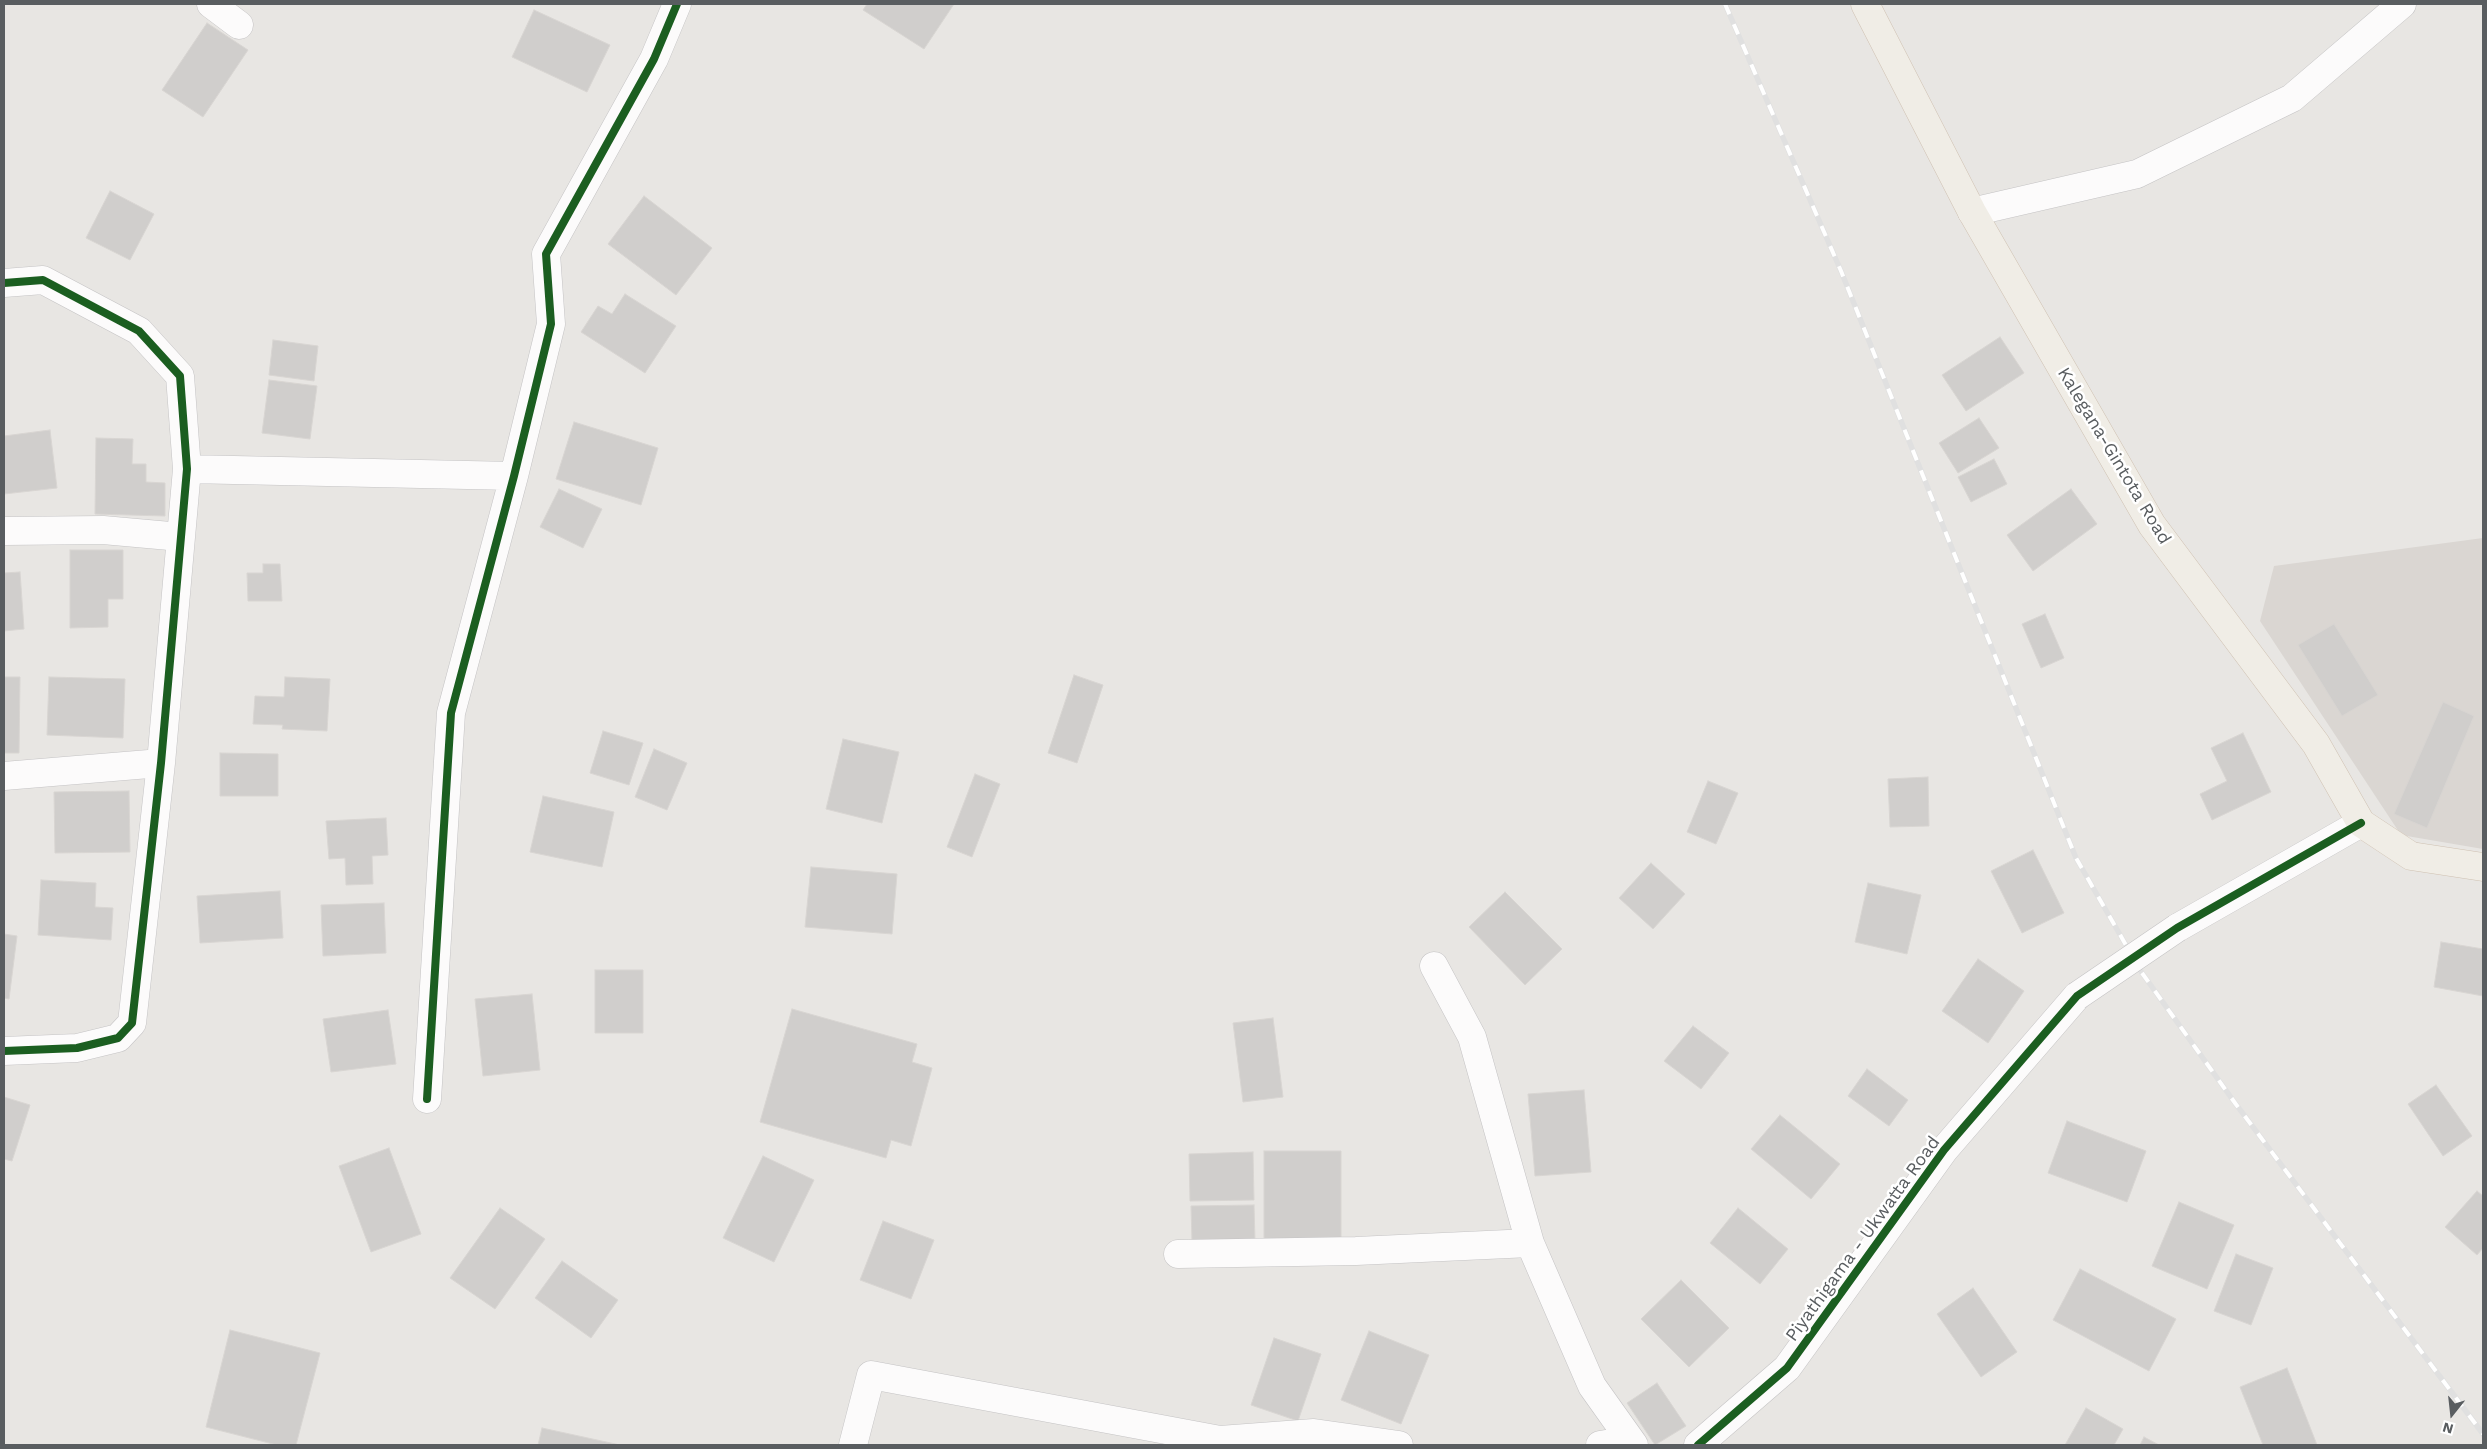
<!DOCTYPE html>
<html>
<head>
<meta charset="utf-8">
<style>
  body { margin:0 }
  #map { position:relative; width:2487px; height:1449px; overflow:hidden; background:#e8e6e3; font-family:"Work Sans",sans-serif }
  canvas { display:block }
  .frame { position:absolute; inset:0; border:5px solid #595d60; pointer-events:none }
  .north { position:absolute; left:2427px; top:1389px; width:50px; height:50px; -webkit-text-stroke:4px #fff; paint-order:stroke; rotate:196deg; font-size:14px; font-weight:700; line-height:20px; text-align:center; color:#595d60 }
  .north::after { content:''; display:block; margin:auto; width:18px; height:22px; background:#595d60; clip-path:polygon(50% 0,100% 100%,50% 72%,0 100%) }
</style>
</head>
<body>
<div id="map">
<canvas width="2487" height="1449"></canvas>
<div class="frame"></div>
<div class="north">N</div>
</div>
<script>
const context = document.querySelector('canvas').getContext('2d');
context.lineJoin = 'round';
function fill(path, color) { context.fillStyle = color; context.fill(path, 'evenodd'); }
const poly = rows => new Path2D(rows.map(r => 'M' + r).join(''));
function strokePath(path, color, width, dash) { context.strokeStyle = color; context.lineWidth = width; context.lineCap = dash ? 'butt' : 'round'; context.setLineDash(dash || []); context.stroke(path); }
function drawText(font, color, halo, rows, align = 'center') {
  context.font = font + ' "Work Sans",sans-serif'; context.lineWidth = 5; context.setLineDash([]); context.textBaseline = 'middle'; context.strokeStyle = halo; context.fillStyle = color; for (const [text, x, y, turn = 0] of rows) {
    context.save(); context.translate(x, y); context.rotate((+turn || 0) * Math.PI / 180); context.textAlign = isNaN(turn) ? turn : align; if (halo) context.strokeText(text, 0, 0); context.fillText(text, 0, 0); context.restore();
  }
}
const education = poly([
  [2483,538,2483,849,2401,835,2260,621,2274,566]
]);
const building = poly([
  [867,4,954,4,924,49,863,10,867,4],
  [534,10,610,45,587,92,512,57,534,10],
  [207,23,248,50,203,117,162,90,207,23],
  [110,191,154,214,130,260,86,238,110,191],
  [644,196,712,248,676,295,608,244,644,196],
  [625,294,676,326,645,373,581,332,598,306,612,314,625,294],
  [2000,337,2024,373,1966,411,1942,375,2000,337],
  [273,340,318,346,314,381,269,375,273,340],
  [269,380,317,386,310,439,262,433,269,380],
  [1979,418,1999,448,1958,473,1939,443,1979,418],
  [574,422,658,448,641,505,556,479,574,422],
  [50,430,57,488,4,494,4,436,50,430],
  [96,438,133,439,132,464,146,464,146,482,165,483,165,516,95,514,96,438],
  [1994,459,2007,484,1971,502,1958,477,1994,459],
  [559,489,602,509,583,548,540,527,559,489],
  [2071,489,2097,524,2033,571,2007,535,2071,489],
  [70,550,123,550,123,599,108,599,108,627,70,628,70,550],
  [263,564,280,564,282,601,248,601,247,573,263,573,263,564],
  [20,572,24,629,4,631,4,573,20,572],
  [2045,614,2064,658,2041,668,2022,624,2045,614],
  [2334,624,2378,695,2342,716,2298,645,2334,624],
  [1074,675,1103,685,1077,763,1048,753,1074,675],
  [4,677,20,677,19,753,4,753,4,677],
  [49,677,125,679,123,738,47,735,49,677],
  [285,677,330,679,327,731,282,729,283,725,253,724,255,696,284,697,285,677],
  [2443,702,2474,716,2427,828,2394,814,2443,702],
  [603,731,643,743,629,785,590,773,603,731],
  [2243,733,2271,792,2212,820,2200,794,2227,781,2211,748,2243,733],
  [843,739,899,752,882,823,826,809,843,739],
  [654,749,687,763,667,810,635,797,654,749],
  [220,753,278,754,278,796,220,796,220,753],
  [975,774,1000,784,972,857,947,847,975,774],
  [1928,777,1929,826,1890,827,1888,779,1928,777],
  [1708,781,1738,793,1716,844,1687,832,1708,781],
  [129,791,130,852,55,853,54,792,129,791],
  [543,796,614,812,602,867,530,852,543,796],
  [386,818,388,855,372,856,373,884,346,885,345,858,329,859,326,821,386,818],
  [2033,850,2064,913,2022,933,1991,871,2033,850],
  [1651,863,1685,894,1653,929,1619,898,1651,863],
  [811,867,897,874,892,934,805,927,811,867],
  [41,880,96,883,95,907,113,908,111,940,38,935,41,880],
  [1868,883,1921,895,1907,954,1855,942,1868,883],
  [280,891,283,938,200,943,197,896,280,891],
  [1505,892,1562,949,1525,985,1469,927,1505,892],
  [384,903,386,953,323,956,321,905,384,903],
  [4,934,17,936,9,999,4,998,4,934],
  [2441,942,2483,949,2483,996,2434,987,2441,942],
  [1978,959,2024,991,1988,1043,1942,1011,1978,959],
  [595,970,643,970,643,1033,595,1033,595,970],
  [532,994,540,1070,483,1076,475,999,532,994],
  [792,1009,917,1044,912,1062,932,1068,911,1146,891,1140,886,1158,760,1122,792,1009],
  [388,1010,396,1064,331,1072,323,1019,388,1010],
  [1273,1018,1283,1097,1243,1102,1233,1023,1273,1018],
  [1693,1026,1729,1053,1701,1089,1664,1061,1693,1026],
  [1867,1069,1908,1100,1889,1126,1848,1096,1867,1069],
  [2436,1085,2472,1136,2443,1156,2408,1104,2436,1085],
  [1584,1090,1591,1172,1535,1176,1528,1094,1584,1090],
  [4,1097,30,1105,12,1161,4,1159,4,1097],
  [1780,1115,1840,1164,1811,1199,1751,1149,1780,1115],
  [2067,1121,2146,1151,2127,1202,2048,1173,2067,1121],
  [389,1148,421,1234,371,1252,339,1166,389,1148],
  [1264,1151,1341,1151,1341,1241,1264,1241,1264,1151],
  [1253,1152,1254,1200,1190,1201,1189,1154,1253,1152],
  [763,1156,814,1180,774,1262,723,1238,763,1156],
  [2477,1191,2483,1196,2483,1248,2477,1255,2445,1227,2477,1191],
  [2179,1202,2234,1225,2207,1289,2152,1266,2179,1202],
  [1254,1205,1255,1241,1192,1242,1191,1206,1254,1205],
  [500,1208,545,1239,495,1309,450,1278,500,1208],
  [1738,1208,1788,1249,1760,1284,1710,1243,1738,1208],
  [883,1221,934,1240,911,1299,860,1280,883,1221],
  [2236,1254,2273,1268,2251,1325,2214,1311,2236,1254],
  [562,1261,618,1300,591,1338,535,1298,562,1261],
  [2080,1269,2176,1319,2149,1371,2053,1320,2080,1269],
  [1681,1280,1729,1328,1689,1367,1641,1319,1681,1280],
  [1973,1288,2017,1352,1981,1377,1937,1314,1973,1288],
  [230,1330,320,1353,296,1445,277,1445,206,1427,230,1330],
  [1369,1331,1429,1355,1401,1424,1341,1400,1369,1331],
  [1274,1338,1321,1354,1298,1421,1251,1405,1274,1338],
  [2287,1368,2317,1445,2263,1445,2240,1387,2287,1368],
  [1657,1383,1686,1426,1655,1445,1627,1403,1657,1383],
  [2086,1408,2123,1429,2114,1445,2065,1445,2086,1408],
  [542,1428,620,1445,538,1445,542,1428],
  [2144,1437,2159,1445,2140,1445,2144,1437]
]);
const minor = poly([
  [211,4,239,25],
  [1972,212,2137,174,2292,98,2402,4],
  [4,283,43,280,139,331,180,376,187,469,161,763,132,1023,118,1038,77,1048,4,1051],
  [187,469,514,476],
  [4,531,103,530,181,537],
  [4,776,161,763],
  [2177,928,2361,823],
  [1434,966,1472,1037,1530,1243,1592,1386,1634,1445],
  [427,1099,451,713,514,476,551,324,546,254,654,59,677,4],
  [1178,1254,1356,1251,1530,1243],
  [853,1445,871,1375,1220,1440,1314,1433,1399,1445],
  [1600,1445,1630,1440],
  [1698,1445,1787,1368,1944,1150,2077,996]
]);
const major = poly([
  [1865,4,1972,212,2152,525,2316,744,2361,823,2411,856,2483,867]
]);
const rail = poly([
  [1725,4,1841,271,2076,858,2142,973,2235,1103,2483,1434]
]);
const minorBridge = poly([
  [2077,996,2177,928]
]);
const cycleway = poly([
  [4,283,43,280,139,331,180,376,187,469,161,763,132,1023,118,1038,77,1048,4,1051],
  [427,1099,451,713,514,476,551,324,546,254,654,59,677,4],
  [1698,1445,1787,1368,1944,1150,2077,996,2177,928,2361,823]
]);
const streetNames = [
  ["Kalegana-Gintota Road",2114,456,59],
  ["Piyathigama - Ukwatta Road",1863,1239,-54]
];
fill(education, '#dad6d2');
fill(building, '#d0cecc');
strokePath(building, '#d8d5d2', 1);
strokePath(minor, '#c4c3c4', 29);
strokePath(major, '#cfc1b2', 29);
strokePath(minor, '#fcfbfb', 28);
strokePath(major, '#f0ede6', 28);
strokePath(rail, '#e0e0e0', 5.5);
strokePath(rail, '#fff', 4, [11]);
strokePath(minorBridge, '#c4c3c4', 29, []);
strokePath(minorBridge, '#fcfbfb', 28);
strokePath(cycleway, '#1b5e20', 8);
drawText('18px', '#595d60', '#fff', streetNames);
</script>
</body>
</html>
